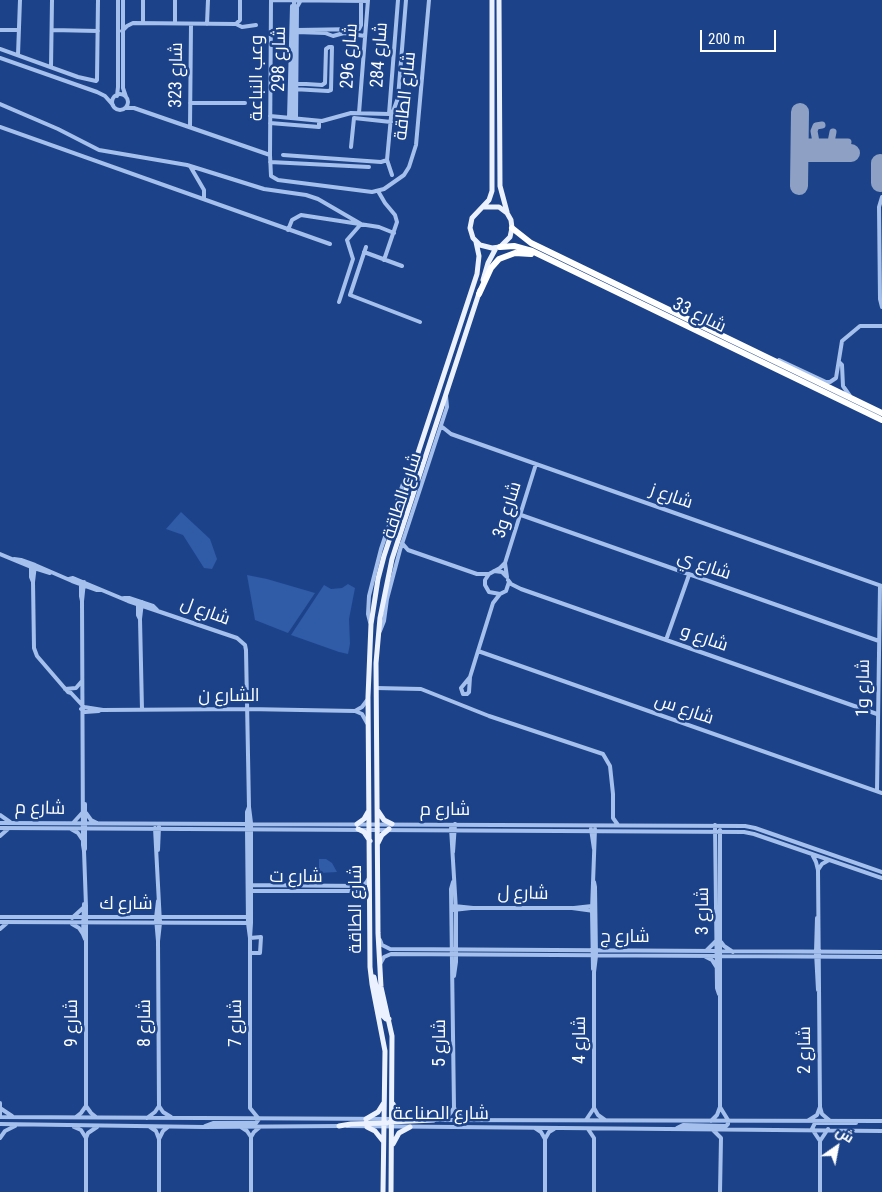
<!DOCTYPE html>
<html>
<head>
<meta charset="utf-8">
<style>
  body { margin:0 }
  #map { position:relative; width:882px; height:1192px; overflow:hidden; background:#1c4389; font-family:"Roboto Condensed",Cairo,sans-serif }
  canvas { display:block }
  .north { position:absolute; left:812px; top:1122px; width:50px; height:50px; -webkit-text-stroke:4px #1c4389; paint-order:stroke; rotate:33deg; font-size:14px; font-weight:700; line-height:20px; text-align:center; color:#fff }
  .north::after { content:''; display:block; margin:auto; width:18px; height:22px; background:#fff; clip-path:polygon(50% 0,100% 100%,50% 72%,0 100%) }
  .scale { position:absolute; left:700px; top:30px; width:76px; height:22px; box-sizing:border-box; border:2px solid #fff; border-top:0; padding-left:6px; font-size:15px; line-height:18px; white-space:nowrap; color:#fff; -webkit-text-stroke:4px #1c4389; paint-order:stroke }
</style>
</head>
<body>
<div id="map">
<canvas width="882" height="1192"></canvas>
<div class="north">ش</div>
<div class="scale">200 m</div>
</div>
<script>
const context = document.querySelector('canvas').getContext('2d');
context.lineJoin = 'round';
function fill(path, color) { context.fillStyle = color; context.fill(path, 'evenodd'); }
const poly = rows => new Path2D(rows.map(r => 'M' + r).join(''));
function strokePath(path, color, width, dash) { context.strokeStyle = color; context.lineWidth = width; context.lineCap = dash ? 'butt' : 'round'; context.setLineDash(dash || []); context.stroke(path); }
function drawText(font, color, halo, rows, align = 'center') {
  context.font = font + ' "Roboto Condensed",Cairo,sans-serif'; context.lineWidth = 5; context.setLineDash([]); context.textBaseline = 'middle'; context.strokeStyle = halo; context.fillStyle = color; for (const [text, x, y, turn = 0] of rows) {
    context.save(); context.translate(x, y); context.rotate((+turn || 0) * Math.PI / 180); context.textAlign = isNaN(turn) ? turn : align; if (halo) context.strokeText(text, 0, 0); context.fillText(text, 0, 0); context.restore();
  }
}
const green = poly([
  [181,512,210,539,217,559,212,569,204,568,183,535,166,529],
  [247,575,267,579,315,593,288,633,255,620],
  [348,584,355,588,349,619,350,644,348,654,339,652,291,635,324,585,331,589,342,588],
  [319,859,326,859,332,863,337,872,319,873]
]);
const taxiway = poly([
  [800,142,848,142],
  [816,142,814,131,816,126,822,125],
  [831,142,833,132]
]);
const runway = poly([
  [801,153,851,153],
  [880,183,880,163],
  [799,186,800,112]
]);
const minor = poly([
  [123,0,123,88,126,97],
  [143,0,143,23],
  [271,0,270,155,271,176,278,180,372,192,384,189,404,175,409,167,416,145,429,0],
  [271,0,368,1],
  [175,23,175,0],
  [207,24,208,0],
  [236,24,242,27,256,25],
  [0,30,19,30],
  [52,30,98,31],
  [297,30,359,29,361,25,361,1],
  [122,31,127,26,133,23,236,24,240,20,240,0],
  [297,32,325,33,333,36,344,33,365,36],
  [0,49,78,77,96,81,97,80,98,0],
  [18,55,20,0],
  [0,58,97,92,105,96,113,105],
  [51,67,52,0],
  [290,83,322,85,325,83,326,49,329,47,332,47,331,90,328,91,293,89],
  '112 102a8 8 0 1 1 16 0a8 8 0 1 1-16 0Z',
  [117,96,118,87,118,0],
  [190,103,245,103],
  [0,104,58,129,99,150,187,165,264,189,306,195,318,199,361,224,347,240,353,259,339,302],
  [125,108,134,108,270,155],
  [359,113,368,0],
  [270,116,322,121,351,113,389,114,398,0],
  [289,118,292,6],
  [293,118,294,0],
  [296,118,297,7,301,0],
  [270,123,319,127,319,121],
  [0,127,330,244],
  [190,127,191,24],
  [351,147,354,118,391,122],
  [283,155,381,162,387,160,391,117,398,98,406,0],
  [387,160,392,175],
  [270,162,369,167],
  [190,166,204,190,204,199],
  [378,191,385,203,395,215,397,222,384,260],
  [882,197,879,207,880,299,882,307],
  [288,230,292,220,301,215,379,227,394,233],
  [366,247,350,295,420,322],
  [364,252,402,266],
  [779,360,826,382,830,382,836,378,842,341,860,326,882,326],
  [839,362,842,365,843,386,850,396],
  [441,426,451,434,882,586],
  [521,515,879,641],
  [402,543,408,550,477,574,489,574],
  [0,554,31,567,50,573],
  [14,559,21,560,35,565,72,581,97,590,101,590],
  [505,563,500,568,489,574,485,580,485,585,489,592,500,594,506,591,509,582],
  [35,565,33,582,34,648,37,656,68,692],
  [31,567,31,577,33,582],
  [494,571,502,572,506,576],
  [507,577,505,563,536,464],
  [69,579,73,578,128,601,237,638,245,645,246,650,249,807,251,823,251,923,250,938],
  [508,580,511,584,521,589,877,714],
  [84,582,82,601,83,845,84,851,86,906,86,1106,91,1113,96,1117],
  [81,584,81,596,82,601],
  [124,598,129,598,153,606,157,610],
  [142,602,140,619,142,710],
  [138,604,138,615,140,619],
  [370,622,368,614,369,596,381,549,407,472,415,460],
  [380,631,384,621,387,599,400,550,447,407,446,396],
  [666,640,689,575],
  [478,651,882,793],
  [470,677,461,688,463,694,467,694,469,692,470,677,478,651,493,603,500,594],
  [376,688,421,689,489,716,603,754,610,766,613,794,613,818,618,825],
  [65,689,76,688,82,681],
  [68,692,71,693,84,707,103,710,247,709,355,711,362,714,367,723],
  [81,709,85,712,99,711],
  [355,711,362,707,368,699],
  [877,791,880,586],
  [86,813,91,820,97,823],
  [0,815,10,822],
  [0,823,745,826,755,828,882,872],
  [73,823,83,812],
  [715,825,717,988,719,994],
  [0,828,744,832,754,834,882,878],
  [155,828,160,923,158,941],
  [451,828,456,910,456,962,454,976],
  [71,829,78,833,82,839],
  [591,829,594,849],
  [0,836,8,829],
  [85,849,85,804],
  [158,850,159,827],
  [453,852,455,824],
  [812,854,816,862,818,870,820,1107,822,1114,829,1120],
  [818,870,822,864,829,860],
  [249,885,361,886,366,883,369,878],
  [250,891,360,891,366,894,369,899],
  [158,901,156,918,158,941,159,1106,163,1112,171,1117],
  [84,904,83,934,85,939],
  [454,906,473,908,572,908,594,911],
  [574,908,592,906],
  [453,910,471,908],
  [0,917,250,917],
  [72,918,83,908],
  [817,918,816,952,818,990],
  [0,922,250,923],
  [72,924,79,928,83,934],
  [0,929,7,923],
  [380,940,382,945,390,949,882,952],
  [721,942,724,946,733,952],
  [706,951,716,941],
  [250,953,260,953,261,937,250,938],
  [706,957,712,960,717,968],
  [380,964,384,957,391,954,882,957],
  [593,969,592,910,595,829],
  [0,1103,0,1115],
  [0,1108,12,1116],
  [454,1108,459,1115,464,1119],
  [594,1108,598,1115,605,1120],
  [0,1117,400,1119],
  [76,1117,81,1113,86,1106],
  [147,1118,155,1112,159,1106],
  [446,1119,454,1108,451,889,453,882],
  [432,1120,882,1121],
  [586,1120,594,1108,594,972,596,956,595,887,594,882],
  [809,1120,817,1115,820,1107],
  [711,1121,717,1115,720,1107],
  [0,1124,204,1127,340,1126],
  [205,1126,213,1123,256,1123,259,1119,250,1108,250,938,248,923,247,829,247,812,249,807],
  [347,1126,882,1131],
  [74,1127,81,1130,86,1138],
  [150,1127,156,1131,159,1139,159,1192],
  [241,1127,247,1131,251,1137],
  [535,1128,541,1132,545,1139],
  [677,1128,683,1125,726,1126,728,1124,728,1120,720,1107,720,830],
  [588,1129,594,1138,594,1192],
  [713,1130,721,1138,720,1192],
  [0,1138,5,1131,15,1126],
  [159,1139,163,1131,168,1127],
  [820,1141,812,1129,815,1123,856,1123],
  [86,1192,86,1138,88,1133,97,1127],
  [251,1192,251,1137,254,1132,260,1127],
  [545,1192,545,1139,549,1132,554,1129],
  [820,1192,820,1141,828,1129]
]);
const major = poly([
  [499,0,500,186,507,212],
  [484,207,499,207,507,213,511,220,512,228,510,237,500,247,492,248,480,245,473,238,470,228,472,218,489,200,492,191,492,0],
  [483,280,488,263,496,248],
  [378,811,384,820,392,824],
  [357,824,364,819,368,812],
  [358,829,364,832,370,841],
  [378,843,382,835,389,829],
  [374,977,383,1016,386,1019,389,1019],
  [393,1104,397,1111,408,1120],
  [366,1119,378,1112,383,1104],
  [390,1122,434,1120],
  [339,1126,351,1124,387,1123],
  [367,1127,375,1131,383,1141],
  [393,1144,399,1133,410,1127],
  [383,1192,385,1051,372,984,370,967,368,697,371,624,378,579,384,556,477,274,479,256,476,242],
  [391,1192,392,1036,381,987,378,933,376,663,380,618,392,559,480,290]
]);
const highway = poly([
  [512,228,531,243,882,413],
  [500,247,514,246,532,251,882,420],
  [479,294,491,268,499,259,515,253,531,254]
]);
const streetNames = [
  ["شارع 284",380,55,-86],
  ["شارع 296",350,56,-86],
  ["شارع 298",280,59,-89],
  ["شارع 323",177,75,-89],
  ["وعب النباعة",257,78,-90],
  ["شارع الطاقة",406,96,-84],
  ["شارع 33",699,316,26],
  ["شارع الطاقة",403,496,-72],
  ["شارع ز",671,497,19],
  ["شارع و3",508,510,-73],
  ["شارع ي",704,566,19],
  ["شارع ل",205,612,20],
  ["شارع و",704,639,19],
  ["شارع و1",864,688,-89],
  ["الشارع ن",229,696],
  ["شارع س",684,710,19],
  ["شارع م",40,809,1],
  ["شارع م",445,810],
  ["شارع ت",296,877],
  ["شارع ل",523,894,1],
  ["شارع ك",126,904],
  ["شارع الطاقة",356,909,-90],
  ["شارع 3",703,911,-90],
  ["شارع ج",625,937],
  ["شارع 9",72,1023,-90],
  ["شارع 8",145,1023,-90],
  ["شارع 7",236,1023,-90],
  ["شارع 4",580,1040,-90],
  ["شارع 5",440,1043,-90],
  ["شارع 2",805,1050,-90],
  ["شارع الصناعة",441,1114]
];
fill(green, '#2f5ba7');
strokePath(taxiway, '#8ea1c4', 7);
strokePath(runway, '#8ea1c4', 18);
strokePath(minor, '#a5c0ec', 4);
strokePath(major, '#ebf1ff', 5);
strokePath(highway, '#fff', 6);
drawText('18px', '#fff', '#1c4389', streetNames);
</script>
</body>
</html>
